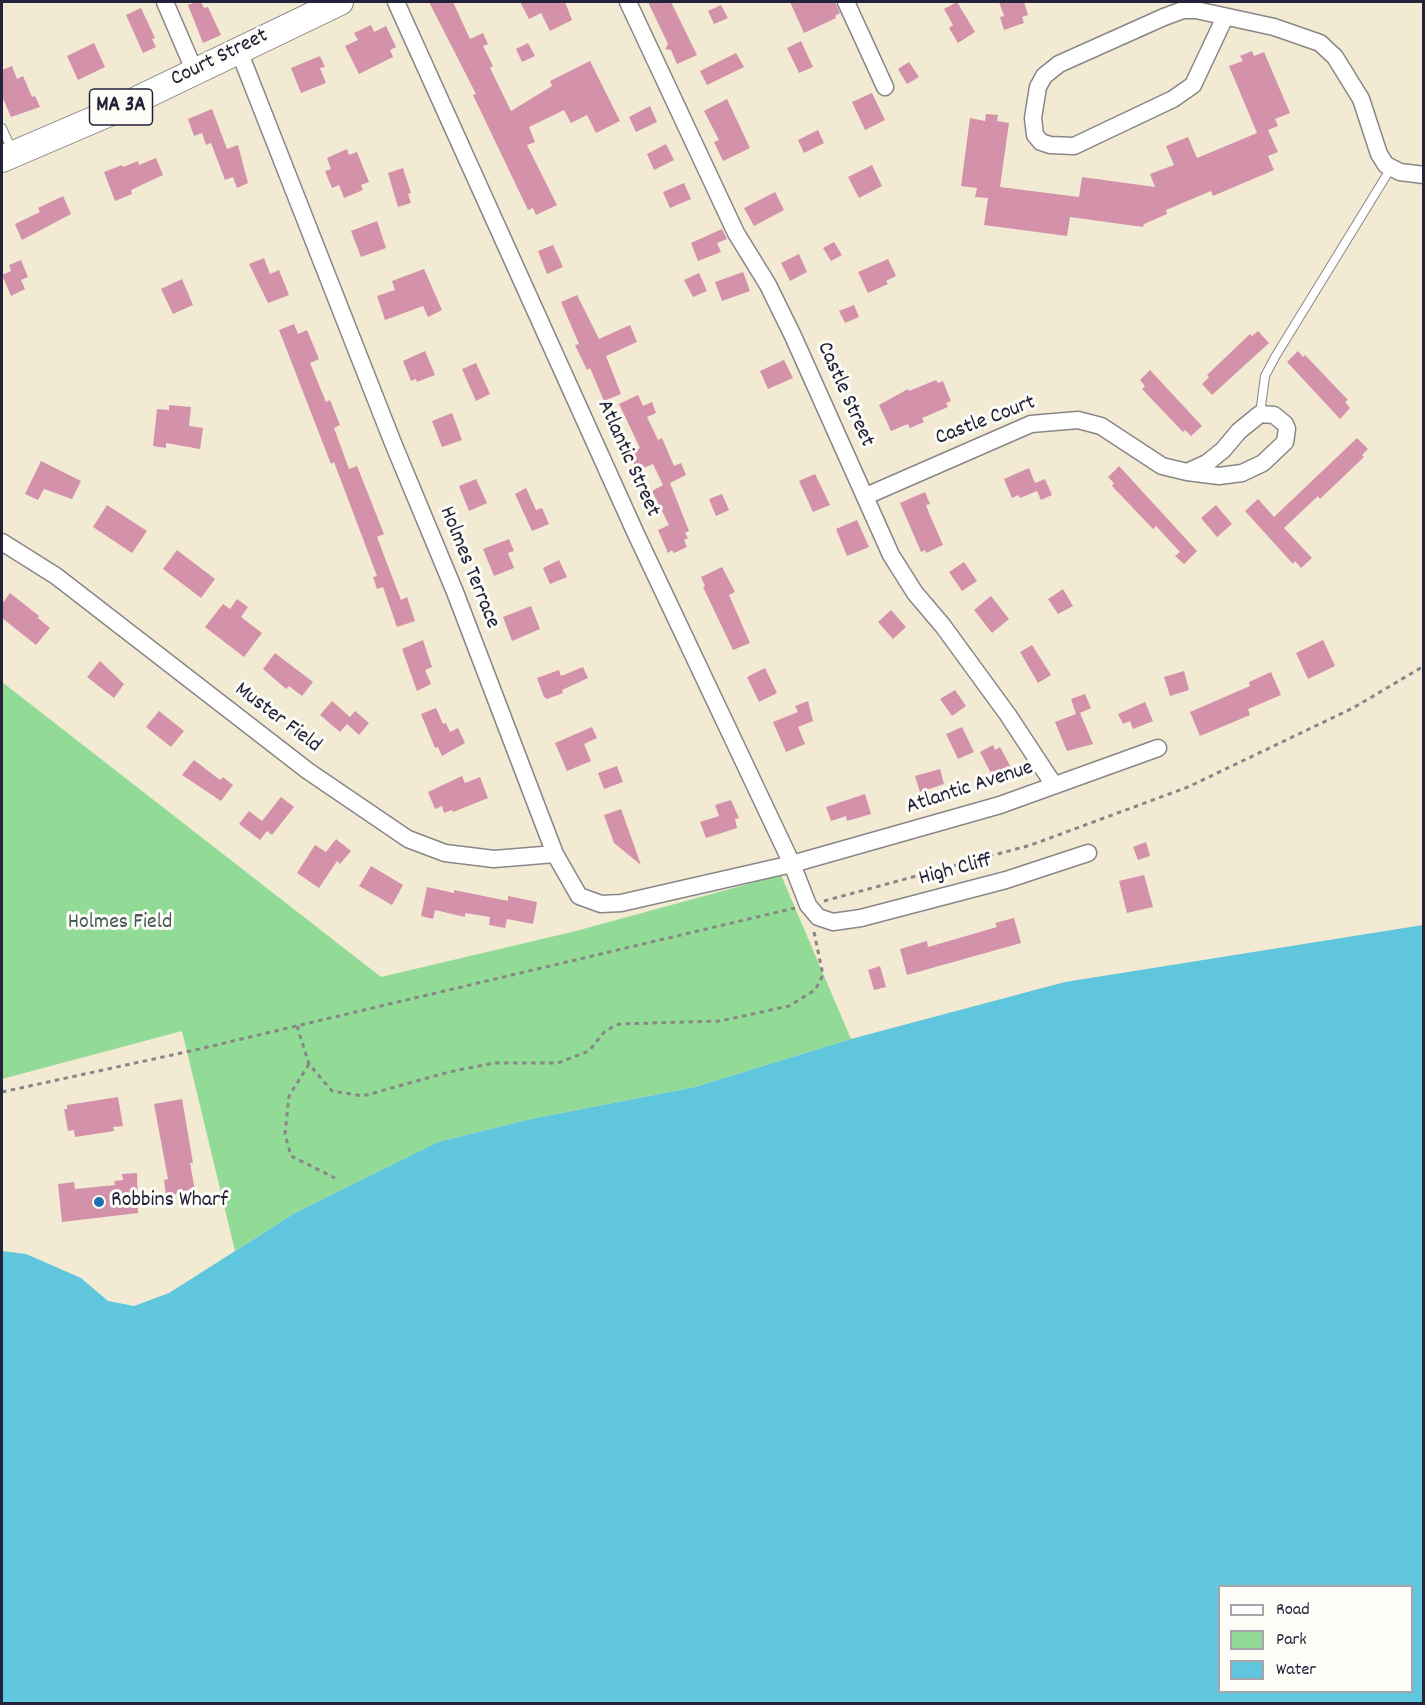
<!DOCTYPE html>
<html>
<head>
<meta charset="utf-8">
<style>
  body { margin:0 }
  #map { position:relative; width:1425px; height:1705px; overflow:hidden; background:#f2ead3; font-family:Dekko,sans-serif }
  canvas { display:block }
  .frame { position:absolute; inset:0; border:3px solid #22223b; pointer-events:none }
  .legend { position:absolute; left:1218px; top:1585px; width:195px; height:108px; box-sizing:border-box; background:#fdfcf7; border:2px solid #a5a5ac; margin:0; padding:8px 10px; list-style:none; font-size:18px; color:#22223b }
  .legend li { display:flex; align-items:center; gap:12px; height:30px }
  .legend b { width:30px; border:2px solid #a5a5ac }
</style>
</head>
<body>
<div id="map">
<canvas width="1425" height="1705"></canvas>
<div class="frame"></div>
<ul class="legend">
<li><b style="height:8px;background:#fff"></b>Road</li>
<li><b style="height:16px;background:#91db96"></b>Park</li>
<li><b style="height:16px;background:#60c6dd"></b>Water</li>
</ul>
</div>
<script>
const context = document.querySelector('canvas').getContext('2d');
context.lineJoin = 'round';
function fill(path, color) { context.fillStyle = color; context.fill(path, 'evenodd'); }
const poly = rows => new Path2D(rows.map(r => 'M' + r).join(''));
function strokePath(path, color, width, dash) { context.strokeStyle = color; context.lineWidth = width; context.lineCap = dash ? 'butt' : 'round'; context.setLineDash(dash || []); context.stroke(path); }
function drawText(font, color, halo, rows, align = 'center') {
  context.font = font + ' Dekko,sans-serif'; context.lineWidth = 6; context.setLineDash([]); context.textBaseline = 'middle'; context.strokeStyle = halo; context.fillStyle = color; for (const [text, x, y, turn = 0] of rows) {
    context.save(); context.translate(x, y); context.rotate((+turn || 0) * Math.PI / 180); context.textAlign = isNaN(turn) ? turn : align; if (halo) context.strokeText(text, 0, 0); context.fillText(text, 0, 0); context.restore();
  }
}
const green = poly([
  [2,682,381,977,576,931,781,875,851,1039,695,1087,531,1119,438,1142,295,1213,235,1251,182,1031,2,1079]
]);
const water = poly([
  [1423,925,1423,1703,2,1703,2,1251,26,1254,81,1278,108,1301,134,1306,169,1293,295,1213,438,1142,531,1119,695,1087,851,1039,1065,982],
  [1220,1586,1412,1586,1412,1692,1220,1692]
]);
const building = poly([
  [196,2,201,2,204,8,208,7,221,35,203,43,188,5],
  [429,2,453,2,470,39,483,33,488,44,483,46,493,66,490,68,511,111,552,86,550,81,590,61,620,121,596,133,587,115,571,123,564,110,529,127,535,142,527,145,557,205,536,215,533,208,528,210,473,95,476,94],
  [520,2,565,2,572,20,550,31,541,13,529,19],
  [648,2,671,2,697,55,677,64,671,50,665,49,668,44],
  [790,2,835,2,840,13,835,16,836,18,804,33],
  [957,2,975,32,958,43,949,28,953,25,944,9],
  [999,2,1024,2,1028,15,1022,17,1024,23,1004,30,1000,17,1004,16],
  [721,5,728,18,714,24,708,11],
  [141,8,155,38,152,39,156,47,143,53,126,15],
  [371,25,374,32,386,26,396,47,390,50,393,57,359,74,345,46,358,40,354,33],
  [801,41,813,67,799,73,787,48],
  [94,43,105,67,78,80,67,56],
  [528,43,535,56,522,62,516,49],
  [1252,51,1254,56,1264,52,1290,113,1275,119,1278,126,1268,130,1278,152,1268,156,1274,170,1213,196,1211,191,1166,210,1167,214,1144,224,1143,227,1070,217,1067,236,984,225,988,198,975,197,977,188,961,186,970,118,985,121,986,114,998,115,997,121,1009,123,1000,187,1079,197,1082,177,1155,187,1150,174,1174,165,1166,146,1188,137,1197,158,1257,133,1229,66,1243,61,1240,56],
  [736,53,744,67,707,85,700,71],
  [320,56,325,67,320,68,326,83,301,93,291,68],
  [909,62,919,77,907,84,898,69],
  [12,66,17,79,23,76,32,97,35,96,40,107,11,117,2,96,2,70],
  [872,93,885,120,865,130,852,102],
  [727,99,750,148,723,161,714,142,719,140,704,111],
  [650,106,657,122,636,132,629,117],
  [212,109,227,149,238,145,248,183,237,188,233,177,225,180,211,143,206,145,202,133,194,136,188,119],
  [818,130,824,143,804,153,798,140],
  [666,144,674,160,654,170,647,154],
  [347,149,349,155,357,152,369,182,361,185,363,190,344,198,339,185,332,188,325,171,331,169,327,158],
  [156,158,163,175,131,190,132,194,115,201,104,172,122,165,123,167,138,161,139,165],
  [872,165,882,186,859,198,848,177],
  [403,168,411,193,408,194,411,203,398,207,388,173],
  [684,183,691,199,670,208,663,192],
  [775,192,784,210,754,226,744,208],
  [63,196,71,214,22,240,15,224,40,212,38,208],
  [377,221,386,248,361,257,351,231],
  [722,229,727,239,717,243,721,252,698,261,691,243],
  [834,242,842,255,831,261,823,248],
  [553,245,563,267,547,274,538,251],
  [799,254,807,272,790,281,781,263],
  [264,258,270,274,279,270,289,295,268,303,249,264],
  [888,259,896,276,886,281,888,284,868,293,858,272],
  [21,260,28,277,21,280,25,289,11,296,2,275,11,271,9,265],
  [424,269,442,310,428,317,423,306,385,320,377,296,395,290,392,281],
  [743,272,750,291,722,301,715,282],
  [699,273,707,291,693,297,684,280],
  [182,279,193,305,173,314,161,289],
  [577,295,599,339,630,325,637,342,606,356,621,394,604,401,590,368,587,370,575,345,579,344,561,302],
  [854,305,859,317,845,323,839,311],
  [294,324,298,334,307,330,319,359,310,363,326,402,330,400,340,425,334,428,349,469,357,466,384,534,377,537,401,600,407,597,415,621,397,627,383,587,377,589,373,577,377,576,334,462,331,464,279,330],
  [1258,331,1269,343,1212,395,1202,384,1209,377,1207,375,1250,334,1252,336],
  [425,351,435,375,417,382,416,379,411,381,403,361],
  [1298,351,1303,357,1305,355,1348,400,1345,402,1350,408,1340,419,1287,362],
  [784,360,793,378,768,389,760,371],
  [476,363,490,394,476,401,462,369],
  [1150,370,1202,426,1191,436,1185,430,1183,432,1142,389,1145,386,1140,380],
  [936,380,938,383,943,381,948,394,951,401,946,403,948,407,922,418,924,422,910,428,908,424,891,431,879,405,908,389,909,391],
  [638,395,643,406,652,402,656,413,647,417,658,440,662,438,674,466,681,463,686,475,670,483,689,531,685,533,688,538,684,540,687,547,674,553,672,550,668,553,658,530,669,525,652,491,663,485,653,464,637,471,629,453,640,448,619,404],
  [169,405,191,407,189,426,203,428,200,449,166,443,166,448,153,446,157,409,169,410],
  [452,413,462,440,442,447,432,421],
  [1357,438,1368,449,1362,455,1364,457,1320,499,1318,496,1284,528,1312,558,1301,568,1295,561,1293,564,1245,511,1258,499,1274,517],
  [41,461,81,481,72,499,44,489,38,500,25,494],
  [1119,466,1197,551,1184,564,1175,556,1180,552,1156,526,1153,529,1112,486,1114,483,1108,477],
  [1029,468,1035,483,1045,479,1052,495,1041,500,1037,491,1020,498,1018,495,1012,498,1004,479],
  [815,474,830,505,813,512,799,481],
  [476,479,487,503,469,511,459,486],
  [526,488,536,510,542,508,549,524,532,531,515,494],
  [925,492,930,504,926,505,929,513,943,545,926,553,925,550,921,552,900,503],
  [722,494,729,510,716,516,709,499],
  [107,505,147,531,132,553,93,527],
  [1216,505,1232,524,1217,537,1201,518],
  [857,520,869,547,847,556,836,529],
  [509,539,514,551,508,553,514,568,494,576,483,549],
  [177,550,215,579,201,598,163,569],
  [559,560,567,577,550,584,543,568],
  [964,562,977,581,962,591,949,572],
  [722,567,735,592,729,595,750,643,733,650,703,587,705,586,701,577],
  [1063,589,1073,606,1058,614,1048,599],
  [10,593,39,616,38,618,50,628,36,645,2,618,2,604],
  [991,596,1009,619,992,633,974,610],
  [237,599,248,607,241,617,262,633,244,657,205,627,223,604,230,609],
  [531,606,540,629,512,641,503,617],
  [891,610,906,627,893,639,878,622],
  [423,640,432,667,425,670,431,684,417,691,402,649],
  [1323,640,1335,666,1308,679,1296,653],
  [1032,645,1051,675,1038,683,1020,652],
  [275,653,313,682,302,696,289,686,286,689,263,669],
  [100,661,124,684,114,698,87,677],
  [583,667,588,678,562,690,563,693,547,699,544,697,537,678,559,670,561,676],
  [765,668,777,693,759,702,747,677],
  [1184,671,1189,690,1170,696,1164,677],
  [1271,672,1281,695,1248,709,1250,715,1200,736,1190,712,1250,686,1249,682],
  [955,690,966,706,952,716,940,699],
  [1085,694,1091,708,1080,713,1093,744,1067,751,1055,722,1076,714,1071,699],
  [332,701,350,717,355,711,369,723,359,735,347,724,340,732,320,715],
  [808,701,813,721,798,727,805,744,786,752,773,722,798,712,795,706],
  [1145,702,1153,721,1133,729,1130,721,1123,724,1118,714],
  [436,708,443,724,446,723,450,732,458,728,465,743,442,756,438,747,435,748,421,714],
  [159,711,184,731,171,747,146,727],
  [592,727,597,738,584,744,591,761,567,771,555,743],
  [962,727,974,752,958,759,946,734],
  [993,745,995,750,1000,747,1014,773,996,783,980,752],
  [194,760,220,780,223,777,233,785,221,801,182,775],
  [617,766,623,782,604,789,598,773],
  [940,769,944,784,920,792,915,776],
  [462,776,465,783,480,777,488,798,453,812,452,810,444,813,442,806,435,809,428,792],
  [865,794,871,814,847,821,846,816,831,821,826,807],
  [281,797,294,807,272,835,267,831,260,840,239,824,249,811,262,821],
  [731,800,739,818,735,819,737,828,706,838,700,822,719,816,715,805],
  [621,809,641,865,614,843,604,815],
  [336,839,351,851,340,864,337,861,319,888,297,873,315,845,326,852],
  [1146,842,1150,856,1138,860,1133,847],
  [371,866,403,885,392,905,359,886],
  [1144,875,1153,907,1127,913,1119,881],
  [427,887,454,893,454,890,508,901,508,896,537,902,533,924,507,919,505,928,489,925,490,917,465,913,465,917,435,910,433,919,421,916],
  [1014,918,1021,943,907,975,900,949,927,941,928,947,997,927,995,923],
  [880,966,886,987,874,990,868,970],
  [118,1097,123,1126,113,1127,114,1131,75,1137,74,1130,68,1131,64,1109,67,1109,67,1105],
  [182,1099,193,1163,190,1163,195,1191,166,1196,164,1180,168,1179,154,1104],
  [137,1173,138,1213,62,1222,58,1184,74,1182,75,1189,115,1185,114,1181,123,1180,122,1174]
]);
const path = poly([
  [824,901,1031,845,1188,787,1353,708,1424,666],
  [297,1026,309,1064,332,1091,363,1096,449,1072,494,1063,558,1063,589,1051,605,1031,619,1024,720,1021,789,1006,815,990,823,975,814,932],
  [309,1064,289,1096,285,1134,291,1156,335,1178],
  [2,1092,195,1050,795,908]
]);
const service = poly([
  [2,128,12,150],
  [1260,414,1265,376,1275,357,1391,168]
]);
const minor = poly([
  [165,2,195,72],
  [396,2,636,534,792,864,808,905,818,917,833,922,861,918,1006,880,1088,853],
  [628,2,736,233,768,285,793,336,891,555,915,593,943,626,1008,715,1054,785],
  [846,2,885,87],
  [1225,17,1193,85,1173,99,1074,146,1050,145,1041,142,1035,135,1033,118,1038,87,1044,76,1059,64,1164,17,1183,10,1196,10,1274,27,1320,43,1335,57,1361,99,1379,154,1386,165,1400,172,1424,175],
  [239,51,393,443,455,592,555,854,579,896,601,904,621,903,792,864,1000,805,1158,748],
  [866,496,1031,424,1078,420,1101,426,1162,466,1187,472,1207,463,1223,450,1239,431,1260,414,1274,415,1285,424,1287,429,1285,442,1263,463,1242,473,1219,476,1187,472],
  [2,542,56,576,308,771,408,839,445,853,494,859,555,854]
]);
const primary = poly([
  [2,159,107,114,340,2]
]);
const markers = [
  [99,1202,6,"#1f6fb2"]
];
const shields = [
  [121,107,63]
];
const shieldNames = [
  ["MA 3A",121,107]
];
const streetNames = [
  ["Court Street",220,59,-26],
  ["Castle Street",844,395,66],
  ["Castle Court",986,422,-21],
  ["Atlantic Street",627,459,66],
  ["Holmes Terrace",468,568,68],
  ["Muster Field",277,719,37],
  ["Atlantic Avenue",970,789,-18],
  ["High Cliff",956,871,-15]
];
const parkNames = [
  ["Holmes Field",120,924]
];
const poiNames = [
  ["Robbins Wharf",111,1202]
];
fill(green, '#91db96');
fill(water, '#60c6dd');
fill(building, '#d492aa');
strokePath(service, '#8a8687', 10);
strokePath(minor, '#8a8687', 19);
strokePath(primary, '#8a8687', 28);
strokePath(path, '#8a8687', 3, [4.5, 4.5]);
strokePath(service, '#fff', 8);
strokePath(minor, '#fff', 16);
strokePath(primary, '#fff', 26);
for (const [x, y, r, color] of markers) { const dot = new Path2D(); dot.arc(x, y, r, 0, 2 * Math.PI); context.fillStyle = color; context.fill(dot); strokePath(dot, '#fdfcf7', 2); }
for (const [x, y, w] of shields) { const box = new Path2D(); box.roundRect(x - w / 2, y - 18, w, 36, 4.5); context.fillStyle = '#fdfcf7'; context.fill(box); strokePath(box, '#22223b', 1.5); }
drawText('bold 21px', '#22223b', null, shieldNames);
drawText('22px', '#22223b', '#fdfcf7', streetNames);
drawText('22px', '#435a56', '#fdfcf7', parkNames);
drawText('22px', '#22223b', '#fdfcf7', poiNames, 'left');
</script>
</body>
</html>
